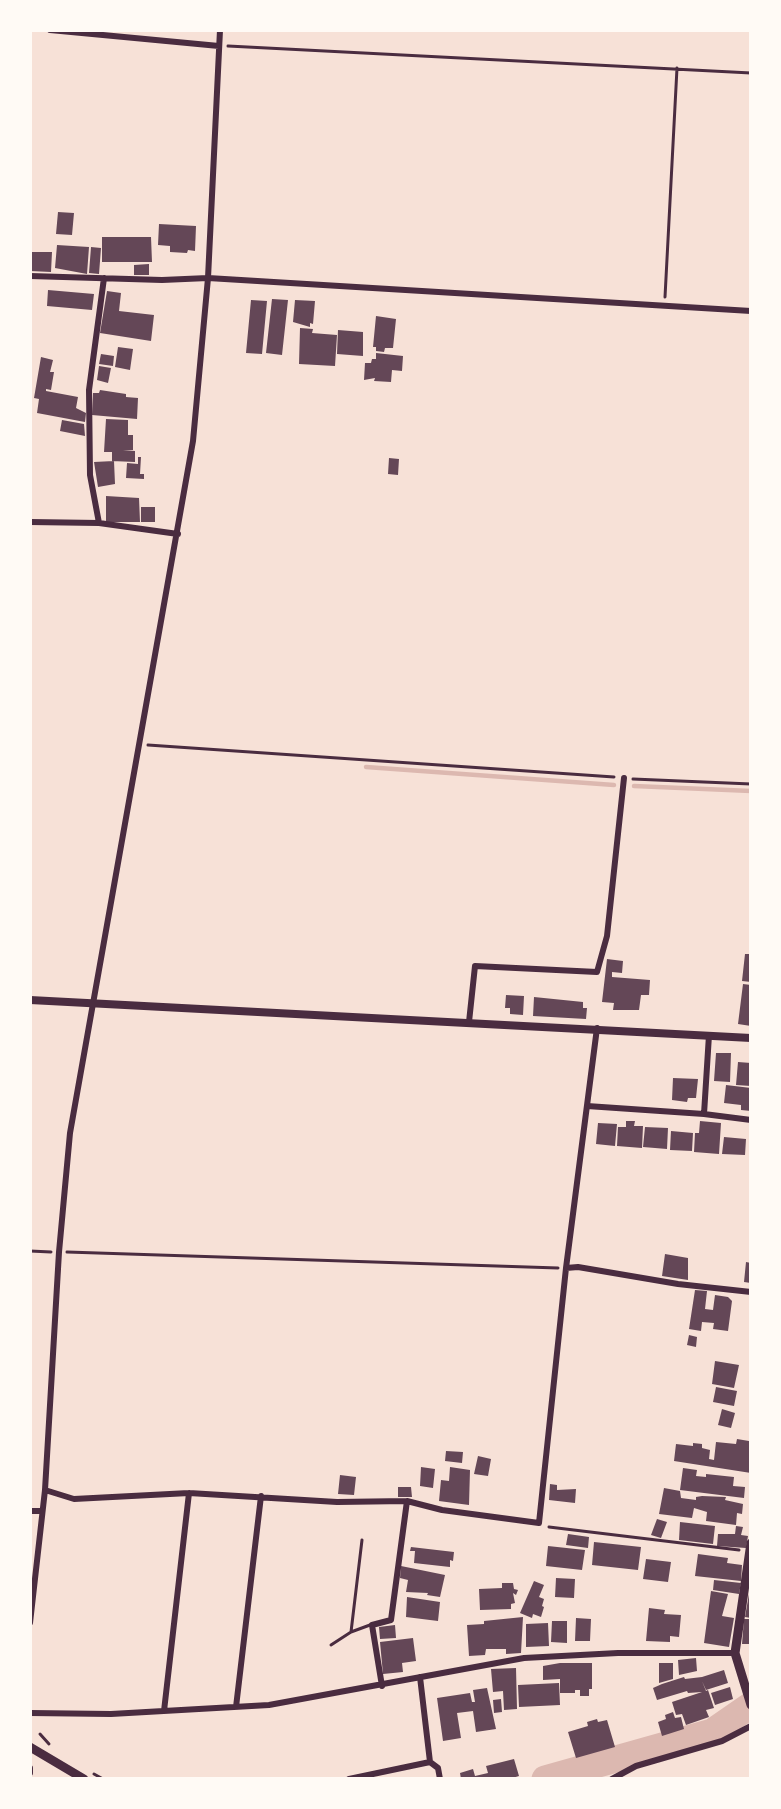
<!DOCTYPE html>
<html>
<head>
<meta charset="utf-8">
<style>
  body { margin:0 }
  #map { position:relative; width:781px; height:1809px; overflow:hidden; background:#f7e1d7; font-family:"Open Sans",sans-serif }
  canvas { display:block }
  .frame { position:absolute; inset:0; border:32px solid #fffaf5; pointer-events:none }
</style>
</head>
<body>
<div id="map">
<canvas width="781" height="1809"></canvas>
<div class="frame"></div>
</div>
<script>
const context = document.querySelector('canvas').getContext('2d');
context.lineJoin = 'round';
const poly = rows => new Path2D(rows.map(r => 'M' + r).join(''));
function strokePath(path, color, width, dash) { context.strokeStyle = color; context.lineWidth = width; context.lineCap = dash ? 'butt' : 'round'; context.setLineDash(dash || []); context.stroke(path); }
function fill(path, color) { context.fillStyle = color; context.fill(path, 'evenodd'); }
const stream = poly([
  [366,767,614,785],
  [634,786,751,791]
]);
const river = poly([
  [545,1779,712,1732,751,1705]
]);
const building = poly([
  [58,212,74,213,72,235,56,234],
  [159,224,196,226,195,251,188,250,187,253,170,252,170,246,158,245],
  [102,237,151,237,152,262,102,262],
  [57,245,89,247,87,274,55,268],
  [91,247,101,248,99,274,89,273],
  [30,252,52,252,51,272,30,271],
  [149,264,149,275,134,275,134,265],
  [48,290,94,294,92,310,47,306],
  [107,291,121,293,119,311,154,315,151,341,100,333],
  [272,299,288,300,282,355,266,353],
  [251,300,267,301,262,354,246,353],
  [295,300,315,301,313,324,310,323,310,327,293,322],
  [376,316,396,319,393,348,385,348,384,352,376,351,376,347,373,347],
  [300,328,313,329,312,333,337,335,335,366,299,364],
  [338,330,363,332,363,356,337,354],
  [118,347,133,349,130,370,115,367],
  [376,353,403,356,402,371,392,370,391,382,374,381,375,378,364,380,365,363,371,363,372,359,376,359],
  [101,354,114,356,113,366,99,364],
  [41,357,53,360,50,372,54,372,51,390,46,389,46,391,78,397,76,408,86,413,85,422,37,413,39,399,34,398],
  [99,366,111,368,108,383,97,380],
  [100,390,126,394,126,397,138,398,137,419,92,415,93,393,99,393],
  [106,419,128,420,128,435,133,435,133,450,123,450,135,451,135,462,112,461,112,452,104,452],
  [62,420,84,424,85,436,60,431],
  [138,457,141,457,140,474,144,474,144,479,126,478,127,463,138,464],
  [389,458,399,459,398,475,388,474],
  [114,461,115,484,98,487,94,462],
  [106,496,139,498,140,522,106,522],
  [141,507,155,507,155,522,141,522],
  [745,954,751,954,751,982,742,981],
  [607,959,623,961,622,973,612,972,612,977,650,980,649,995,641,995,639,1010,613,1010,614,1003,602,1002],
  [743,984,751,985,751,1026,738,1024],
  [506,995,524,996,523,1015,510,1014,510,1008,505,1008],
  [534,997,583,1002,583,1008,587,1008,586,1019,533,1016],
  [716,1053,731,1053,730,1082,714,1081],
  [738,1062,751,1063,751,1086,736,1085],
  [673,1078,698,1079,696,1098,688,1098,687,1102,672,1100],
  [726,1085,751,1088,751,1111,741,1110,741,1105,724,1103],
  [626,1121,635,1121,634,1126,643,1126,642,1148,617,1146,618,1127,626,1127],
  [700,1121,721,1123,719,1154,694,1152,695,1133,699,1133],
  [598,1123,617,1124,615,1146,596,1144],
  [645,1127,668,1128,667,1149,643,1147],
  [671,1131,693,1133,692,1151,670,1150],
  [724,1137,746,1139,745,1155,722,1154],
  [665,1254,688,1258,688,1280,662,1276],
  [746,1262,751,1263,751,1283,744,1282],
  [695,1290,707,1291,705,1309,713,1310,715,1295,728,1297,732,1301,728,1331,713,1329,714,1323,702,1322,701,1331,689,1329],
  [689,1335,697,1337,696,1347,687,1345],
  [715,1361,739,1365,734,1388,712,1384],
  [716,1387,737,1391,734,1406,713,1402],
  [722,1409,735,1413,731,1428,718,1425],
  [737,1439,749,1441,751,1473,674,1461,676,1444,693,1446,693,1443,702,1444,702,1448,710,1450,709,1459,714,1460,716,1442,736,1444],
  [446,1451,463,1452,462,1463,445,1461],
  [478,1456,491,1459,488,1476,474,1474],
  [421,1467,435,1469,433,1488,420,1486],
  [450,1467,470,1470,469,1505,439,1501,441,1480,449,1481],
  [683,1468,697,1470,696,1476,706,1477,706,1474,734,1477,733,1486,745,1487,744,1498,680,1490],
  [340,1475,356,1477,354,1495,338,1494],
  [550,1484,557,1485,557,1490,576,1489,575,1503,549,1500],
  [398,1487,411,1487,412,1497,398,1497],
  [664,1488,680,1491,681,1498,696,1500,696,1497,702,1496,726,1497,725,1500,743,1504,742,1514,737,1513,736,1525,706,1521,707,1512,694,1508,692,1518,659,1514],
  [657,1519,667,1522,661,1538,651,1535],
  [680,1522,715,1526,713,1544,679,1540],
  [736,1526,743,1527,741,1535,748,1536,746,1548,717,1546,718,1534,735,1534],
  [568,1534,589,1537,588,1548,566,1545],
  [594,1542,641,1547,638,1570,592,1565],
  [548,1546,585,1550,582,1570,546,1566],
  [411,1547,454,1552,453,1561,450,1560,450,1567,414,1563,415,1551,410,1551],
  [698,1554,728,1558,727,1563,742,1565,741,1581,695,1576],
  [646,1559,671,1562,668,1582,643,1579],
  [401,1566,445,1575,440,1597,427,1595,428,1593,406,1592,408,1580,400,1578],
  [556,1578,575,1579,574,1598,555,1597],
  [714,1580,741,1583,739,1594,713,1590],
  [534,1581,544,1585,539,1597,544,1599,542,1606,544,1607,541,1617,533,1614,532,1618,520,1613],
  [502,1583,513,1583,514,1589,518,1590,516,1595,513,1593,515,1603,511,1604,511,1609,480,1610,479,1589,502,1588],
  [750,1588,751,1589,751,1618,745,1617],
  [711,1591,728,1594,722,1616,734,1618,729,1647,704,1643],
  [407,1597,440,1602,438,1621,406,1617],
  [649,1608,665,1610,664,1614,681,1615,679,1637,670,1636,670,1642,646,1641],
  [523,1617,521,1653,506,1654,506,1649,486,1649,485,1655,469,1656,467,1625,484,1624,484,1621],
  [576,1618,591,1619,590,1641,575,1641],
  [744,1619,751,1619,751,1644,742,1644],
  [552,1621,567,1621,567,1643,551,1642],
  [548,1623,549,1646,526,1647,526,1624],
  [395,1625,396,1638,380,1639,379,1627],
  [413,1638,416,1661,402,1663,403,1672,383,1674,380,1642],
  [696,1658,697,1671,679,1675,678,1660],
  [560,1663,592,1663,592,1689,589,1689,589,1696,580,1696,580,1690,575,1690,575,1693,560,1693,560,1679,543,1680,543,1666],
  [659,1663,673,1663,673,1679,659,1683],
  [516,1668,517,1709,504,1710,503,1691,493,1692,491,1669],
  [724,1670,728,1683,706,1690,702,1681,706,1691,708,1690,714,1708,706,1710,709,1717,686,1725,682,1714,676,1715,672,1702,702,1692,688,1693,687,1691,657,1700,653,1688,662,1684,684,1677,685,1679,702,1677],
  [559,1683,560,1705,519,1707,518,1685],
  [730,1687,733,1699,715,1705,711,1693],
  [487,1688,496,1729,476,1732,473,1711,457,1713,461,1738,443,1741,437,1698,470,1693,472,1702,475,1702,473,1690],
  [501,1699,502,1712,494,1713,493,1700],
  [673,1712,675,1718,681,1717,684,1729,662,1736,658,1722,666,1719,665,1715],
  [597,1719,598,1722,607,1720,615,1747,576,1758,568,1732,588,1726,587,1722],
  [514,1759,519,1776,509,1779,461,1779,460,1773,473,1769,475,1776,488,1773,486,1766]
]);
const path = poly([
  [228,46,751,73],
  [665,297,677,68],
  [148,745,614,777],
  [633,779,751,784],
  [30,1251,51,1252],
  [67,1252,558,1268],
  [549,1527,739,1550],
  [40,1734,49,1744],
  [94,1774,103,1779]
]);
const service = poly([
  [362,1540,351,1632,370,1625],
  [331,1645,351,1632]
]);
const minor = poly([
  [50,30,219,46],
  [30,276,162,280,208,278,751,311],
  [30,522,99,523,178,534],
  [99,523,90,475,89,390,104,278],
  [469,1022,475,966,597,972,607,936,624,778],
  [587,1106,704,1114,709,1035],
  [704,1114,751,1120],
  [566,1268,578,1267,678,1284,751,1292],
  [45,1490,74,1499,189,1493,337,1502,407,1501,442,1510,539,1523,566,1268,597,1028],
  [30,1511,42,1511],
  [30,1623,45,1490,59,1252,70,1133,193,441,208,278,220,30],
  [382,1686,372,1625,391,1620,407,1501],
  [236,1707,261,1496],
  [164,1711,189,1493],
  [30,1713,111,1714,269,1705,524,1658,618,1653,735,1653],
  [430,1762,438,1768,440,1779],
  [30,1768,30,1773],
  [349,1779,430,1762,420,1677],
  [612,1779,636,1766,722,1741,751,1726]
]);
const tertiary = poly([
  [30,1000,751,1038]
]);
const secondary = poly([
  [751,1543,735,1653,751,1705],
  [30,1747,84,1779]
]);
strokePath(stream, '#dcb8b0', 4.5);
strokePath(river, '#dcb8b0', 27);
fill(building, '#644757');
strokePath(path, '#4a2c40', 3);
strokePath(service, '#4a2c40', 3);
strokePath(minor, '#4a2c40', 6);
strokePath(tertiary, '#4a2c40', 8);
strokePath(secondary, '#4a2c40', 9);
</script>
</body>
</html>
